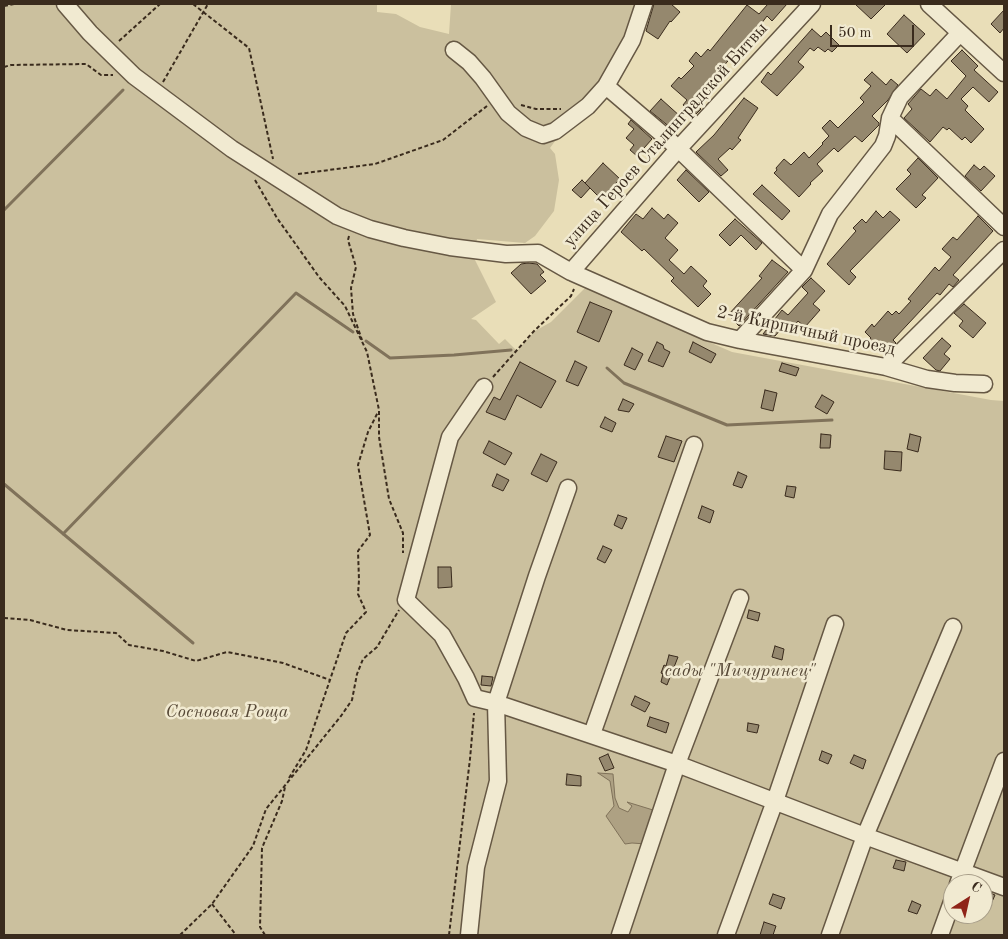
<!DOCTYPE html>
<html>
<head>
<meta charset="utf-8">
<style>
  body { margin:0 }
  #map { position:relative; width:1008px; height:939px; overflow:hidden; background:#e9deb8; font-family:"Old Standard TT",serif }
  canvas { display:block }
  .frame { position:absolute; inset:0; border:5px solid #3a2b1d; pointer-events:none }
  .north { position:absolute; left:943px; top:874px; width:50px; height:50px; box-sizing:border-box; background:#f1ead1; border:1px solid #a89e89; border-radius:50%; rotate:35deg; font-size:14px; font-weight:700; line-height:20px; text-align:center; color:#3a2b1d }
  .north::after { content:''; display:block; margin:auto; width:18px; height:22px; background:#8f2418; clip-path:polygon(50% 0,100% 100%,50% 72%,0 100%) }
  .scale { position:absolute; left:830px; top:25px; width:84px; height:22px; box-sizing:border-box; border:2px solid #3a2b1d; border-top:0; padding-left:6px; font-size:15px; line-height:18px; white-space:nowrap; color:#3a2b1d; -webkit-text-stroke:4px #f1ead1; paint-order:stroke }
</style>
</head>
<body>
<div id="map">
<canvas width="1008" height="939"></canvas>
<div class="frame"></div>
<div class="north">С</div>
<div class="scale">50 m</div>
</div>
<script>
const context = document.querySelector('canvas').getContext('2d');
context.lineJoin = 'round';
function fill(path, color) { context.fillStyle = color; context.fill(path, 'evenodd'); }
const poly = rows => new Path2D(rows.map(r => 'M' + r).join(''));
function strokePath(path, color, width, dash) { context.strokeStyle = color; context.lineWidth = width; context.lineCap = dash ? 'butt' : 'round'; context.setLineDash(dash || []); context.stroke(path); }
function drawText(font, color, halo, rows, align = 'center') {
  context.font = font + ' "Old Standard TT",serif'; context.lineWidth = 5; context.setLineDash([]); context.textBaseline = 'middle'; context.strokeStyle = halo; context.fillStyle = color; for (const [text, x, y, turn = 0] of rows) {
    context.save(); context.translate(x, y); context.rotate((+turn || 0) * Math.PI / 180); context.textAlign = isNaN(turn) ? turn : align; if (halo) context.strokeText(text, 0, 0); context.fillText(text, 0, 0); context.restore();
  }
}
const green = poly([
  [4,4,377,4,377,12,396,14,420,27,449,34,451,4,634,4,630,24,620,52,550,148,555,154,559,180,554,211,535,236,525,243,477,239,474,258,496,302,471,319,476,320,499,344,505,339,517,351,535,331,551,322,585,288,732,352,991,400,1004,401,1004,935,4,935],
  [953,884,983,884,983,914,953,914]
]);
const water = poly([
  [598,773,613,774,615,798,619,808,628,812,632,806,627,802,653,810,657,818,646,844,632,843,625,844,606,816,614,806,610,781,598,773]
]);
const stream = poly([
  [4,210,123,90],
  [366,341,390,358,454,355,511,350],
  [607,368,624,383,727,425,832,420],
  [4,484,193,643],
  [63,534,296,293,353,332]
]);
const building = poly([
  [654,4,671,4,680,12,671,22,670,21,658,39,646,31,654,4],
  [768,4,787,4,772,21,767,16,752,36,750,35,693,102,701,109,695,115,683,105,687,100,671,86,679,77,681,79,694,66,689,61,696,52,701,57,708,49,710,51,747,5,759,14,768,4],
  [855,4,886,4,871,19,855,4],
  [1004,10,1004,28,1000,33,991,24,1004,10],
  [904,15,925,34,907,53,887,34,904,15],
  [812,29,821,37,826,32,839,45,832,52,828,49,825,52,818,47,814,51,810,48,798,62,804,67,777,96,761,82,768,72,771,75,812,29],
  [962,50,978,66,974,70,998,92,989,102,973,87,961,99,968,106,965,110,984,129,971,143,965,137,962,140,949,128,947,130,943,127,930,142,904,118,912,109,908,104,921,89,930,96,936,89,947,99,966,76,951,61,962,50],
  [872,72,886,85,891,79,898,85,888,100,872,116,879,123,879,125,862,142,855,136,838,152,834,148,817,164,823,171,810,183,811,184,799,197,774,173,777,170,776,168,784,159,791,165,804,152,809,158,823,144,822,143,829,136,822,128,830,120,838,128,864,102,860,98,871,86,864,80,872,72],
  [744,98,758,108,738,138,741,140,732,150,730,148,718,159,728,170,721,176,696,152,714,135,744,98],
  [661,99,681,117,671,128,650,111,661,99],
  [631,120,652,139,637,156,630,150,634,145,626,138,634,129,628,124,631,120],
  [918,158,938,178,922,195,926,198,916,208,896,189,911,174,907,170,918,158],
  [603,163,620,179,601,199,585,183,603,163],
  [974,165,980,170,984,166,995,176,981,191,965,176,974,165],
  [686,170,709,192,699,202,677,180,686,170],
  [582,180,590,188,581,198,572,190,582,180],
  [762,185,790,211,782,220,753,194,762,185],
  [652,208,664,219,668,214,678,223,665,238,678,250,669,260,684,274,691,266,707,281,703,286,711,294,698,307,671,281,674,278,644,249,642,251,621,232,636,214,643,219,652,208],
  [876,211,883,218,890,211,900,220,850,271,856,277,849,285,827,264,856,231,853,228,862,219,866,223,876,211],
  [978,216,993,231,953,275,959,280,953,287,949,284,940,295,937,293,893,340,896,343,886,353,879,346,875,350,867,343,871,338,865,332,872,324,874,327,888,311,892,315,896,311,899,314,911,301,908,299,935,267,939,271,951,257,942,249,953,237,957,240,978,216],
  [735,219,762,243,756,250,741,235,730,246,719,235,735,219],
  [772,260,788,272,739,326,728,315,762,278,759,276,772,260],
  [528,263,537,264,544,272,540,275,546,281,531,294,511,273,521,264,528,263],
  [811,278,825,291,813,304,820,310,805,327,798,321,788,333,782,328,775,336,763,334,782,310,788,315,808,293,802,287,811,278],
  [590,302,612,311,599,342,577,332,590,302],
  [964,304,986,323,973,338,959,326,963,321,954,313,964,304],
  [942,338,951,346,944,354,950,359,940,371,936,370,923,358,942,338],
  [657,342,663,345,664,349,670,352,663,367,648,361,657,342],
  [693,342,716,354,711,363,689,352,693,342],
  [632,348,643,354,635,370,624,365,632,348],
  [575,361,587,367,578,386,566,381,575,361],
  [520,362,556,381,541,408,517,395,505,420,486,412,494,397,500,400,520,362],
  [782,363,799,368,796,376,779,371,782,363],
  [765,390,777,393,773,411,761,408,765,390],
  [822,395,834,402,827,414,815,407,822,395],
  [623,399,634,404,629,412,618,410,623,399],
  [605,417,616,423,612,432,600,427,605,417],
  [821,434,831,435,830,448,820,448,821,434],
  [910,434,921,437,918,452,907,449,910,434],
  [666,436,682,441,674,462,658,457,666,436],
  [489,441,512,453,505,465,483,453,489,441],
  [885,451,902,452,901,471,884,469,885,451],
  [541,454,557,462,547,482,531,474,541,454],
  [738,472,747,476,742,488,733,485,738,472],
  [497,474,509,480,503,491,492,486,497,474],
  [787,486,796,487,794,498,785,496,787,486],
  [702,506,714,511,710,523,698,518,702,506],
  [618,515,627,518,622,529,614,525,618,515],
  [603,546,612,550,605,563,597,559,603,546],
  [438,567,451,567,452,587,438,588,438,567],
  [749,610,760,613,758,621,747,618,749,610],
  [775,646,784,649,782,660,772,657,775,646],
  [669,655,678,657,667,685,661,682,663,674,661,673,664,665,666,666,669,655],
  [482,676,493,677,491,686,481,685,482,676],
  [635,696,650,703,645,712,631,705,635,696],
  [650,717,669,723,666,733,647,726,650,717],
  [748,723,759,725,757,733,747,731,748,723],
  [822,751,832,755,828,764,819,760,822,751],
  [608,754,614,768,605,771,599,758,608,754],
  [854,755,866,760,863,769,850,763,854,755],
  [567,774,581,776,581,786,566,785,567,774],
  [896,860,906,862,904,871,893,868,896,860],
  [985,891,995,895,991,904,983,901,985,891],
  [773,894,785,898,781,909,769,904,773,894],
  [912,901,921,905,917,914,908,911,912,901],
  [764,922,776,926,773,935,760,935,764,922]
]);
const path = poly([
  [193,4,249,48,273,159],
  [4,6,14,4],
  [119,41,160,4],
  [4,67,11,65,86,64,101,75,113,75],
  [163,82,208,4],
  [521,105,536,109,561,109],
  [298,174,375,164,443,140,487,106],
  [255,180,277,218,319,277,345,306,367,352,379,410,379,437,389,499,403,533,403,553],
  [349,236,348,240,356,267,351,288,353,314,362,340],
  [493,377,534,331,571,296,574,289],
  [4,618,30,620,67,630,116,633,129,645,163,651,196,661,227,652,283,663,330,680],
  [289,778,306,750,346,633,366,612,358,594,359,580,358,551,370,535,358,465,368,432,378,412],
  [212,904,236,935],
  [180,935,212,904,253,846,266,809,341,716,352,700,357,674,363,659,377,647,399,610],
  [265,935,260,927,262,848,282,801,285,787],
  [449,935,470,759,474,713]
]);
const minor = poly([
  [65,4,90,33,134,76,232,149,337,216,370,229,404,238,450,247,506,254,538,253,571,272,707,332,740,340,886,367,927,379,955,383,984,384],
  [929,4,1004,73],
  [454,50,469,62,483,78,508,113,526,128,543,135,555,131,588,106,606,86,632,40,644,4],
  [606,86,668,139,804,270],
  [890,118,1004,227],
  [571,272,678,149,812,4],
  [740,340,804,270,830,214,883,146,887,136,890,118,900,97,960,33],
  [886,367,1004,250],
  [568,488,537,576,496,703,677,764,865,836,1004,887],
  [592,734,694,445],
  [958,884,1004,761],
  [469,935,476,867,498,781,496,703,475,698,466,678,442,635,406,600,450,437,484,387],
  [620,935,677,764,740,598],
  [726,935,775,801,835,624],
  [830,935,865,836,953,627],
  [940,935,953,899]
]);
const streetNames = [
  ["улица Героев Сталинградской Битвы",666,135,-48],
  ["2-й Кирпичный проезд",806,331,12]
];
const parkNames = [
  ["сады \"Мичуринец\"",740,671],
  ["Сосновая Роща",227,712]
];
fill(green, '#cbc09e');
fill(water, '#aea183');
strokePath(water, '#80725a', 1);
strokePath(stream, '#80725a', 3);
fill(building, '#95886e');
strokePath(building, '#3a2b1d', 1);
strokePath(minor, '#665844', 19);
strokePath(path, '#3a2b1d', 2, [4, 2.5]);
strokePath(minor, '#f1ead1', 16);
drawText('18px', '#3a2b1d', '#f1ead1', streetNames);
drawText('italic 18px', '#574937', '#f1ead1', parkNames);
</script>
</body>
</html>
